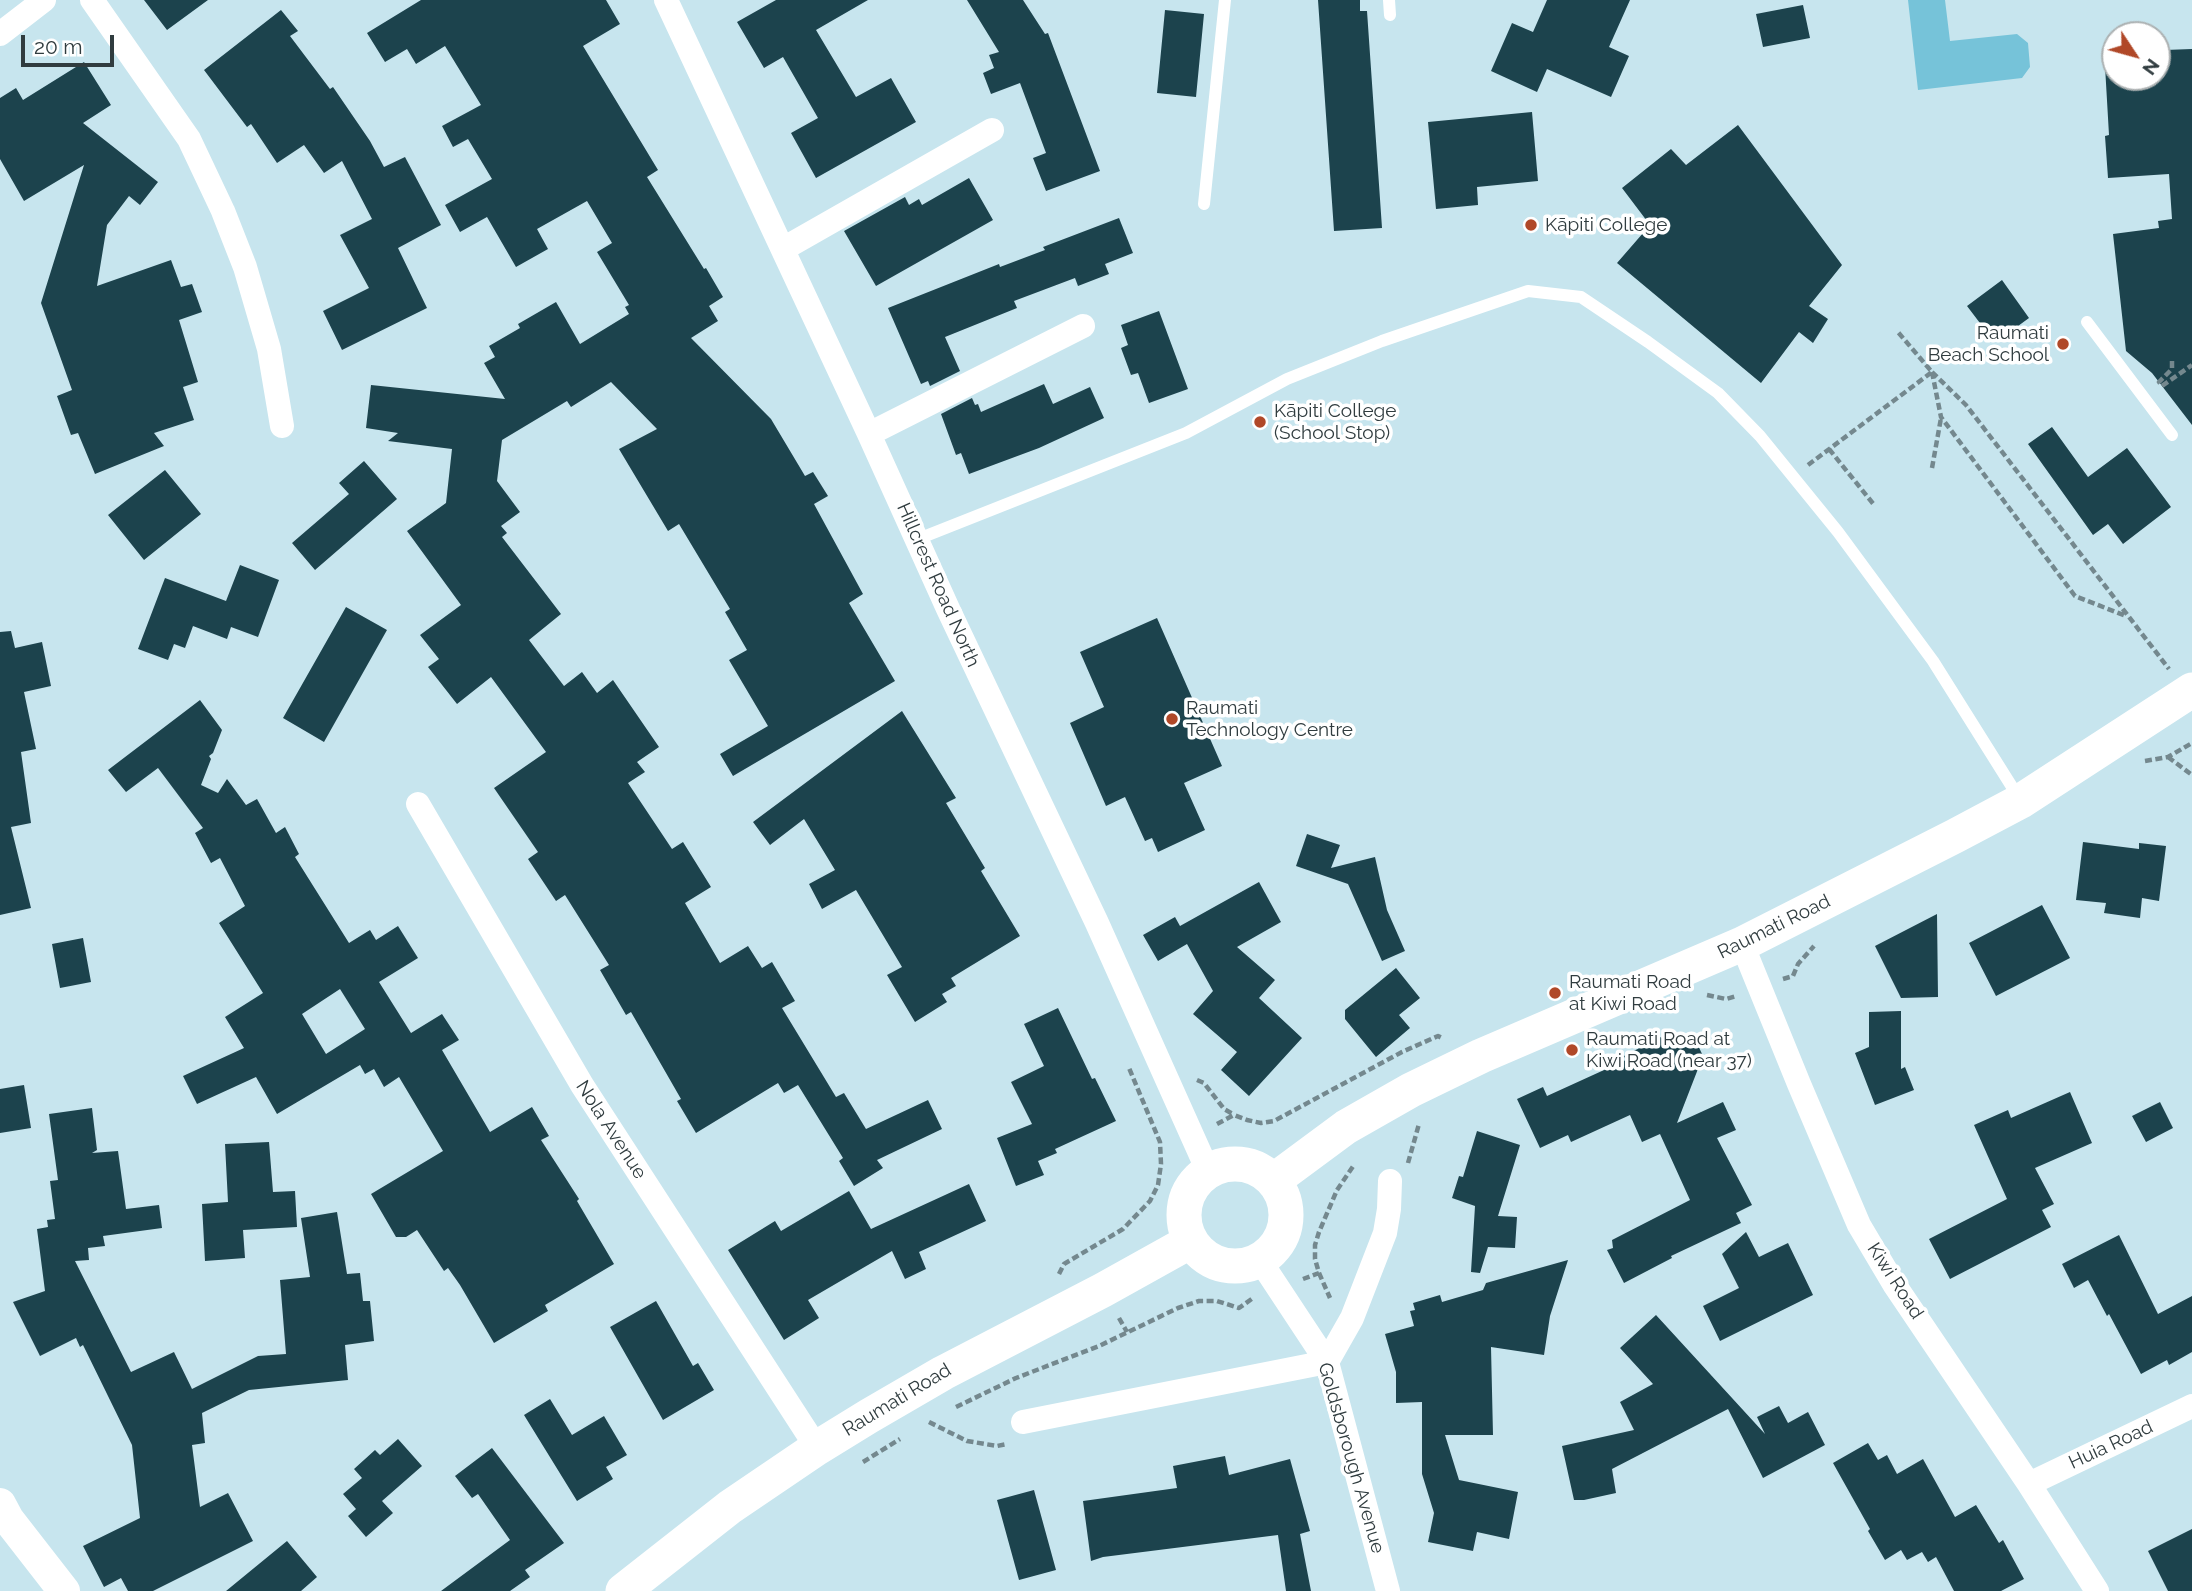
<!DOCTYPE html>
<html>
<head>
<meta charset="utf-8">
<style>
  body { margin:0 }
  #map { position:relative; width:2192px; height:1591px; overflow:hidden; background:#c7e5ee; font-family:Raleway,sans-serif }
  canvas { display:block }
  .north { position:absolute; left:2101px; top:21px; width:70px; height:70px; box-sizing:border-box; background:#fff; border:2px solid #acb1b2; border-radius:50%; rotate:126deg; font-size:19px; font-weight:700; line-height:28px; text-align:center; color:#303c3f }
  .north::after { content:''; display:block; margin:auto; width:24px; height:32px; background:#b04828; clip-path:polygon(50% 0,100% 100%,50% 72%,0 100%) }
  .scale { position:absolute; left:21px; top:35px; width:93px; height:32px; box-sizing:border-box; border:4px solid #303c3f; border-top:0; padding-left:9px; font-size:21px; line-height:24px; white-space:nowrap; color:#303c3f; -webkit-text-stroke:5px #fff; paint-order:stroke }
</style>
</head>
<body>
<div id="map">
<canvas width="2192" height="1591"></canvas>
<div class="north">N</div>
<div class="scale">20 m</div>
</div>
<script>
const context = document.querySelector('canvas').getContext('2d');
context.lineJoin = 'round';
function fill(path, color) { context.fillStyle = color; context.fill(path, 'evenodd'); }
const poly = rows => new Path2D(rows.map(r => 'M' + r).join(''));
function strokePath(path, color, width, dash) { context.strokeStyle = color; context.lineWidth = width; context.lineCap = dash ? 'butt' : 'round'; context.setLineDash(dash || []); context.stroke(path); }
function drawText(font, color, halo, rows, align = 'center') {
  context.font = font + ' Raleway,sans-serif'; context.lineWidth = 7; context.setLineDash([]); context.textBaseline = 'middle'; context.strokeStyle = halo; context.fillStyle = color; for (const [text, x, y, turn = 0] of rows) {
    context.save(); context.translate(x, y); context.rotate((+turn || 0) * Math.PI / 180); context.textAlign = isNaN(turn) ? turn : align; if (halo) context.strokeText(text, 0, 0); context.fillText(text, 0, 0); context.restore();
  }
}
const green = poly([
  [1908,0,1945,0,1950,41,2017,34,2028,43,2030,67,2022,78,1918,90]
]);
const building = poly([
  [144,0,208,0,167,30],
  [421,0,606,0,620,24,583,46,658,170,647,177,704,269,706,268,723,297,709,306,718,321,691,338,771,419,805,476,813,472,828,496,814,504,863,594,849,603,895,681,733,776,720,754,768,726,729,660,747,650,725,612,730,609,679,524,668,531,619,449,657,429,611,382,571,407,567,401,502,440,497,481,520,512,501,526,507,533,502,537,561,614,529,640,564,686,582,672,597,693,613,680,659,747,637,762,645,772,628,783,672,849,683,842,711,887,685,903,720,963,748,946,762,968,772,962,795,1001,782,1008,836,1097,844,1093,866,1129,928,1100,942,1129,877,1160,883,1168,854,1186,839,1161,843,1158,798,1085,784,1093,778,1083,696,1133,677,1101,681,1099,631,1012,626,1015,600,970,609,965,565,895,556,901,528,859,538,852,494,788,546,752,491,677,457,704,428,667,439,659,420,635,461,605,407,531,446,503,452,449,388,441,398,433,366,428,371,385,505,399,484,363,495,357,489,346,520,328,518,324,556,302,580,344,629,314,625,307,629,305,597,252,612,243,587,201,537,229,548,249,516,267,487,217,460,232,445,205,492,179,468,139,453,147,442,126,481,105,445,46,416,64,407,49,385,62,367,33],
  [776,0,868,0,816,30,856,97,891,78,916,122,816,178,791,133,818,118,783,57,764,68,737,22],
  [967,0,1023,0,1045,34,1048,33,1100,171,1046,191,1033,158,1046,153,1020,83,991,94,983,73,994,68,989,55,999,52],
  [1318,0,1360,0,1360,11,1367,11,1382,228,1334,231],
  [1547,0,1630,0,1609,47,1629,56,1611,97,1547,69,1537,92,1491,71,1512,23,1533,32],
  [1803,5,1810,38,1763,47,1756,14],
  [281,10,298,31,290,36,330,89,333,87,370,141,384,167,405,157,441,225,398,248,427,308,342,350,323,311,369,288,340,235,372,219,342,161,324,173,304,145,277,163,251,124,247,127,204,70],
  [1165,10,1204,14,1196,97,1157,93],
  [2192,49,2192,425,2152,373,2126,351,2113,234,2159,228,2158,221,2172,219,2169,174,2108,178,2105,136,2109,135,2105,66,2115,65,2115,77,2157,77,2157,61,2165,60,2165,50],
  [84,62,111,105,83,123,158,182,140,205,129,196,107,225,97,286,171,260,181,287,192,284,202,312,179,320,198,382,183,387,194,420,154,433,164,446,95,474,78,433,71,435,57,396,72,390,41,303,84,165,24,201,0,159,0,98,16,88,23,100],
  [1532,112,1538,181,1477,187,1478,205,1436,209,1428,122],
  [1738,125,1842,265,1809,306,1828,319,1813,343,1799,332,1761,383,1617,263,1650,225,1622,188,1671,149,1686,165],
  [969,178,993,220,876,286,844,231,905,197,909,205,919,199,922,205],
  [1119,218,1133,253,1105,264,1109,274,1078,286,1075,278,1014,301,1017,308,945,337,960,371,930,386,928,381,921,384,888,308,999,264,1000,267,1045,250,1043,247],
  [2002,280,2029,318,2003,337,1989,335,1967,306],
  [1159,311,1188,389,1149,403,1138,373,1131,375,1121,348,1128,345,1121,325],
  [1044,384,1053,404,1090,387,1104,418,1039,448,969,474,961,453,956,455,941,414,972,398,975,405,978,404,981,412],
  [2052,427,2088,477,2127,448,2171,507,2123,544,2108,524,2093,535,2028,444],
  [364,461,397,499,315,570,292,543,349,494,339,483],
  [165,470,201,514,144,560,108,515],
  [240,565,279,580,258,637,231,627,227,639,193,626,185,648,174,644,168,660,138,649,165,578,226,601],
  [346,607,387,630,324,742,283,718],
  [1157,618,1222,766,1184,783,1205,830,1158,852,1152,838,1145,841,1125,797,1106,806,1070,723,1104,707,1080,652],
  [11,631,15,648,42,642,51,686,24,692,36,749,21,752,31,823,11,827,31,908,0,915,0,632],
  [200,700,222,730,213,753,209,756,211,759,201,785,218,793,227,779,246,805,257,799,276,833,285,827,299,854,295,857,349,943,370,930,376,940,398,926,418,958,379,982,411,1033,442,1014,459,1040,442,1050,490,1132,532,1107,549,1136,541,1140,579,1199,577,1201,614,1264,545,1305,548,1311,494,1343,460,1285,448,1268,444,1271,417,1230,406,1237,396,1237,371,1194,443,1151,399,1077,384,1087,374,1069,365,1074,360,1065,277,1114,256,1077,197,1104,183,1076,244,1048,225,1017,263,993,219,923,245,906,220,858,211,863,195,833,203,828,158,768,126,792,108,770],
  [340,989,365,1029,326,1054,302,1014],
  [902,711,956,798,946,803,985,868,981,871,1020,936,951,978,956,986,942,994,947,1002,915,1022,887,975,902,967,856,890,822,909,809,884,835,870,804,819,770,845,753,822],
  [1307,834,1340,845,1331,868,1375,857,1387,910,1405,951,1382,961,1348,884,1296,866],
  [2083,842,2139,849,2139,843,2166,846,2159,901,2142,898,2140,918,2104,913,2106,903,2076,900],
  [1259,882,1281,922,1237,947,1275,980,1259,998,1302,1038,1249,1096,1221,1070,1237,1052,1193,1014,1213,991,1187,944,1158,961,1143,935,1175,917,1180,926],
  [2042,905,2070,958,1996,996,1969,943],
  [1937,914,1938,997,1901,998,1875,946],
  [83,938,91,982,60,988,52,944],
  [1396,968,1420,998,1399,1015,1410,1028,1376,1057,1345,1019,1345,1010],
  [1058,1008,1092,1079,1095,1078,1116,1121,1055,1149,1057,1153,1038,1161,1044,1175,1016,1186,997,1138,1032,1124,1011,1082,1044,1066,1024,1024],
  [1901,1011,1901,1069,1905,1067,1914,1090,1875,1105,1855,1053,1869,1047,1869,1012],
  [1683,1035,1695,1039,1703,1056,1677,1123,1723,1102,1736,1130,1717,1138,1752,1205,1736,1213,1741,1223,1671,1256,1672,1258,1624,1283,1607,1250,1613,1248,1612,1240,1690,1200,1660,1134,1642,1142,1630,1115,1571,1142,1568,1135,1540,1148,1517,1099,1543,1087,1547,1096,1626,1060,1624,1056,1661,1037,1665,1044],
  [24,1085,31,1128,0,1133,0,1089],
  [2070,1092,2092,1143,2035,1168,2054,1204,2042,1210,2051,1227,1950,1279,1929,1239,2007,1199,1974,1125,2008,1110,2011,1118],
  [2160,1102,2173,1128,2146,1142,2132,1116],
  [92,1108,97,1150,92,1153,118,1151,126,1209,159,1205,162,1228,103,1236,105,1246,88,1248,89,1260,75,1261,131,1372,174,1352,192,1389,258,1356,286,1354,280,1280,310,1277,301,1218,337,1212,347,1274,360,1273,363,1301,370,1301,374,1341,345,1345,348,1380,249,1390,202,1413,205,1443,192,1445,200,1507,228,1493,253,1541,153,1591,128,1591,121,1578,104,1587,83,1546,140,1518,132,1445,83,1345,80,1347,76,1338,40,1356,13,1302,45,1291,37,1229,48,1227,47,1220,55,1219,50,1181,58,1180,49,1114],
  [1477,1131,1520,1145,1498,1216,1517,1217,1515,1248,1488,1247,1480,1273,1471,1272,1475,1206,1452,1198,1459,1176,1463,1177],
  [269,1142,273,1192,295,1191,297,1227,243,1230,245,1258,205,1261,202,1204,228,1202,225,1144],
  [969,1184,986,1221,919,1252,926,1269,905,1279,892,1251,808,1300,819,1318,784,1340,728,1250,775,1221,781,1231,849,1191,871,1229],
  [1746,1232,1759,1257,1788,1243,1813,1295,1720,1341,1703,1306,1739,1288,1722,1254],
  [2119,1235,2158,1314,2192,1296,2192,1352,2169,1365,2167,1360,2141,1374,2109,1314,2107,1316,2088,1280,2074,1288,2062,1264],
  [1568,1260,1550,1316,1544,1355,1491,1347,1493,1435,1445,1435,1459,1480,1518,1492,1509,1539,1477,1532,1473,1551,1428,1542,1434,1513,1422,1474,1422,1402,1396,1403,1396,1372,1385,1334,1414,1326,1410,1311,1415,1310,1413,1303,1440,1295,1442,1302,1483,1290,1486,1283],
  [656,1301,693,1366,698,1363,714,1390,663,1420,610,1327],
  [1656,1315,1765,1434,1757,1417,1779,1406,1788,1423,1808,1412,1825,1445,1763,1478,1728,1409,1612,1469,1616,1493,1584,1500,1574,1500,1562,1446,1634,1430,1620,1402,1653,1384,1620,1348],
  [550,1399,572,1435,604,1416,627,1455,606,1467,613,1479,577,1501,524,1415],
  [398,1439,422,1466,382,1501,393,1513,366,1537,348,1516,356,1509,343,1494,362,1478,354,1469,375,1450,380,1455],
  [1868,1443,1878,1460,1887,1455,1897,1474,1923,1459,1955,1517,1976,1505,1999,1543,2003,1540,2024,1579,2001,1591,1954,1591,1936,1557,1928,1562,1922,1552,1907,1560,1901,1550,1885,1560,1868,1531,1870,1529,1833,1463],
  [492,1448,564,1543,525,1570,530,1577,510,1591,441,1591,510,1540,478,1494,472,1498,455,1476],
  [1225,1456,1229,1475,1290,1459,1310,1531,1300,1534,1311,1591,1286,1591,1278,1535,1103,1557,1091,1561,1083,1501,1177,1488,1173,1466],
  [1034,1490,1056,1570,1019,1580,997,1500],
  [2192,1529,2192,1591,2168,1591,2148,1551],
  [287,1541,317,1577,301,1591,226,1591]
]);
const path = poly([
  [2172,361,2172,369,2159,382,2162,386,2192,365],
  [1932,372,1966,405,2169,669],
  [1932,372,1941,417,2075,596,2126,616],
  [1829,449,1875,506],
  [1808,465,1932,372,1897,331],
  [1932,468,1941,418],
  [2168,757,2192,775],
  [2145,761,2168,757,2192,743],
  [1783,979,1793,976,1798,964,1814,946],
  [1707,995,1726,999,1736,996],
  [1197,1080,1204,1083,1224,1109,1233,1114],
  [1217,1124,1234,1115,1247,1120,1261,1123,1274,1121,1402,1052,1438,1036,1442,1038],
  [1408,1163,1419,1124],
  [1319,1273,1330,1298],
  [1059,1274,1064,1264,1123,1229,1150,1201,1158,1185,1161,1164,1160,1142,1129,1068],
  [1303,1279,1319,1273,1315,1259,1315,1245,1319,1232,1337,1190,1354,1165],
  [1119,1318,1127,1332],
  [956,1407,1016,1378,1099,1346,1178,1308,1199,1301,1217,1301,1239,1308,1253,1298],
  [929,1422,967,1441,997,1446,1007,1444],
  [863,1462,900,1439]
]);
const service = poly([
  [1389,0,1390,15],
  [1204,204,1225,0],
  [2087,322,2172,435],
  [918,539,1186,433,1287,379,1382,341,1528,291,1581,297,1648,342,1718,393,1760,436,1838,532,1933,661,2019,798]
]);
const minor = poly([
  [92,0,189,139,223,211,245,267,269,349,282,426],
  [666,0,869,434,949,611,1097,923,1208,1171],
  [0,34,44,0],
  [783,249,992,130],
  [869,434,1083,326],
  [418,804,582,1085,817,1448],
  [1742,944,1799,1084,1859,1225,1894,1284,2029,1484,2097,1591],
  [1259,1259,1327,1362,1388,1591],
  [1023,1422,1327,1362,1352,1318,1385,1233,1389,1209,1390,1181],
  [2029,1484,2192,1406]
]);
const tertiary = poly([
  [0,1504,8,1519,64,1591]
]);
const secondary = poly([
  '1184 1215a51 51 0 1 1 102 0a51 51 0 1 1-102 0Z',
  [1273,1181,1346,1127,1411,1090,1481,1056,1742,944,1955,836,2021,801,2192,690],
  [623,1591,730,1507,817,1448,869,1416,943,1373,1103,1290,1191,1241]
]);
const markers = [
  [1531,225,7,"#b04828"],
  [2063,344,7,"#b04828"],
  [1260,422,7,"#b04828"],
  [1172,719,7,"#b04828"],
  [1555,993,7,"#b04828"],
  [1572,1050,7,"#b04828"]
];
const poiNames = [
  ["Kāpiti College",1545,225],
  ["Raumati",2049,333,"right"],
  ["Beach School",2049,355,"right"],
  ["Kāpiti College",1274,411],
  ["(School Stop)",1274,433],
  ["Raumati",1186,708],
  ["Technology Centre",1186,730],
  ["Raumati Road",1569,982],
  ["at Kiwi Road",1569,1004],
  ["Raumati Road at",1586,1039],
  ["Kiwi Road (near 37)",1586,1061]
];
const streetNames = [
  ["Hillcrest Road North",938,585,66],
  ["Raumati Road",1774,927,-26],
  ["Nola Avenue",611,1130,57],
  ["Kiwi Road",1895,1281,57],
  ["Raumati Road",897,1400,-31],
  ["Huia Road",2111,1445,-25],
  ["Goldsborough Avenue",1351,1458,74]
];
fill(green, '#76c3d9');
fill(building, '#1c434d');
strokePath(path, '#74888e', 4.5, [7, 3.5]);
strokePath(service, '#fff', 12);
strokePath(minor, '#fff', 24);
strokePath(tertiary, '#fff', 32);
strokePath(secondary, '#fff', 35);
for (const [x, y, r, color] of markers) { const dot = new Path2D(); dot.arc(x, y, r, 0, 2 * Math.PI); context.fillStyle = color; context.fill(dot); strokePath(dot, '#fff', 2.5); }
drawText('19px', '#303c3f', '#fff', poiNames, 'left');
drawText('19px', '#303c3f', '#fff', streetNames);
</script>
</body>
</html>
